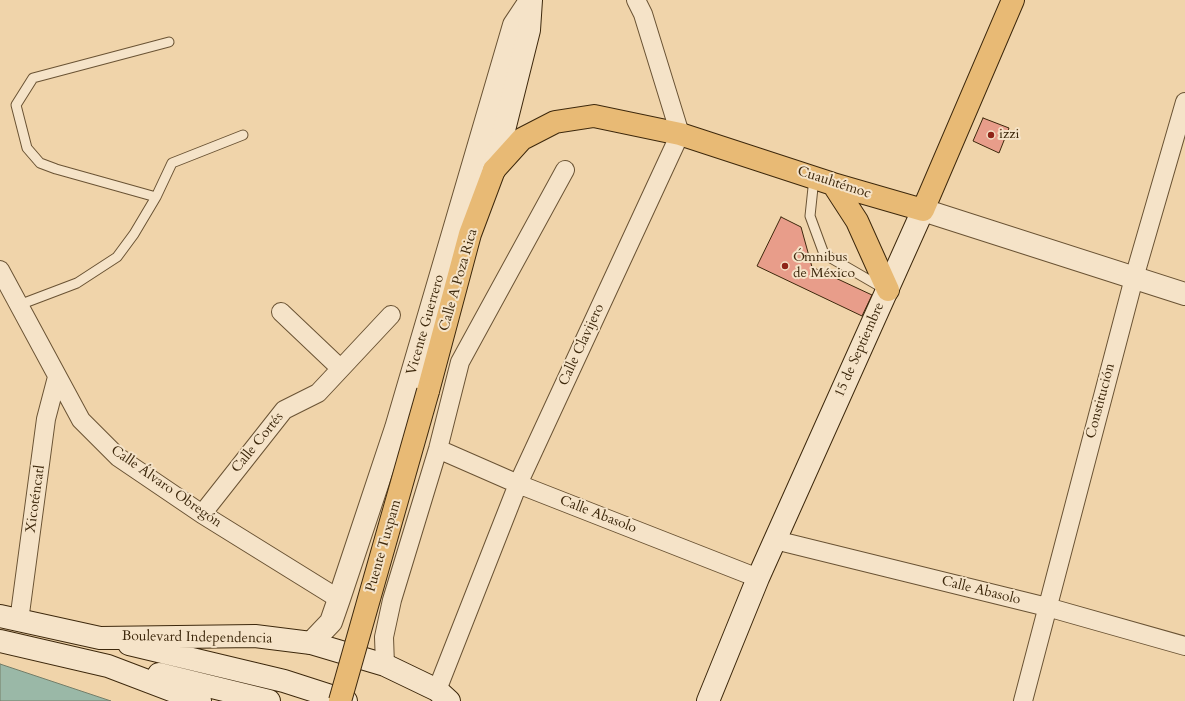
<!DOCTYPE html>
<html>
<head>
<meta charset="utf-8">
<style>
  body { margin:0 }
  canvas { display:block; background:#f0d4aa }
</style>
</head>
<body>
<canvas width="1185" height="701"></canvas>
<script>
const context = document.querySelector('canvas').getContext('2d');
context.lineJoin = 'round';
function fill(path, color) { context.fillStyle = color; context.fill(path, 'evenodd'); }
const poly = rows => new Path2D(rows.map(r => 'M' + r).join(''));
function strokePath(path, color, width, dash) { context.strokeStyle = color; context.lineWidth = width; context.lineCap = dash ? 'butt' : 'round'; context.setLineDash(dash || []); context.stroke(path); }
function drawText(font, color, halo, rows, align = 'center') {
  context.font = font + ' Cardo,serif'; context.lineWidth = 4; context.setLineDash([]); context.textBaseline = 'middle'; context.strokeStyle = halo; context.fillStyle = color; for (const [text, x, y, turn = 0] of rows) {
    context.save(); context.translate(x, y); context.rotate((+turn || 0) * Math.PI / 180); context.textAlign = isNaN(turn) ? turn : align; if (halo) context.strokeText(text, 0, 0); context.fillText(text, 0, 0); context.restore();
  }
}
const water = poly([
  [0,664,111,701,0,701,0,664]
]);
const building = poly([
  [983,118,1009,128,999,153,973,141,983,118],
  [781,217,801,227,812,267,872,295,862,316,757,266,781,217]
]);
const service = poly([
  [814,178,810,216,824,254,881,287],
  [156,197,56,169,40,163,27,148,16,105,33,78,169,42],
  [19,305,77,283,117,257,134,234,156,197,172,163,243,135]
]);
const minor = poly([
  [0,270,81,420,118,457,202,514,339,599],
  [281,312,340,368],
  [438,449,518,484,758,578],
  [202,514,284,410,318,393,391,315],
  [775,540,1047,607,1185,646],
  [19,621,46,419,57,377],
  [385,665,384,637,392,600,438,449,460,362,565,170],
  [437,690,518,484,680,134,643,14,636,0],
  [1023,701,1134,278,1185,102]
]);
const tertiary = poly([
  [923,210,1185,294],
  [311,643,331,622,339,599,396,428,514,25,530,1]
]);
const secondary = poly([
  [494,170,529,30,531,0],
  [0,616,100,638,255,636,311,643,385,665,437,690,449,701],
  [0,641,108,666,200,701],
  [129,644,284,681,346,701],
  [159,674,269,701],
  [708,701,758,578,923,210]
]);
const primary = poly([
  [494,170,522,139,555,122,594,116,680,134,833,184,923,210,1013,0],
  [833,184,857,221,888,290]
]);
const trunk = poly([
  [428,391,470,234,494,170]
]);
const trunkBridge = poly([
  [340,701,428,391]
]);
const markers = [
  [991,135,4,"#8f2418"],
  [785,266,4,"#8f2418"]
];
const poiNames = [
  ["izzi",999,135],
  ["Ómnibus",793,258],
  ["de México",793,274]
];
const streetNames = [
  ["Cuauhtémoc",834,183,18],
  ["Calle A Poza Rica",459,280,-74],
  ["Vicente Guerrero",426,325,-74],
  ["Calle Clavijero",582,345,-65],
  ["15 de Septiembre",860,350,-66],
  ["Constitución",1101,401,-75],
  ["Calle Cortés",258,443,-51],
  ["Calle Álvaro Obregón",166,487,35],
  ["Xicoténcatl",36,499,-82],
  ["Calle Abasolo",598,515,21],
  ["Puente Tuxpam",384,546,-74],
  ["Calle Abasolo",981,591,14],
  ["Boulevard Independencia",197,638,1]
];
fill(water, '#9ab8a7');
strokePath(water, '#757e69', 1);
fill(building, '#e89d8a');
strokePath(building, '#3d280c', 1);
strokePath(service, '#6a5334', 11);
strokePath(minor, '#6a5334', 20);
strokePath(tertiary, '#6a5334', 24);
strokePath(secondary, '#3d280c', 24);
strokePath(primary, '#3d280c', 24);
strokePath(trunk, '#3d280c', 24);
strokePath(service, '#f5e3c8', 9);
strokePath(minor, '#f5e3c8', 18);
strokePath(tertiary, '#f5e3c8', 22);
strokePath(secondary, '#f5e3c8', 22);
strokePath(primary, '#e8ba75', 22);
strokePath(trunk, '#e8ba75', 22);
strokePath(trunkBridge, '#3d280c', 24, []);
strokePath(trunkBridge, '#e8ba75', 22);
for (const [x, y, r, color] of markers) { const dot = new Path2D(); dot.arc(x, y, r, 0, 2 * Math.PI); context.fillStyle = color; context.fill(dot); strokePath(dot, '#f5e3c8', 1.5); }
drawText('14px', '#3d280c', '#f5e3c8', poiNames, 'left');
drawText('14px', '#3d280c', '#f5e3c8', streetNames);
</script>
</body>
</html>
